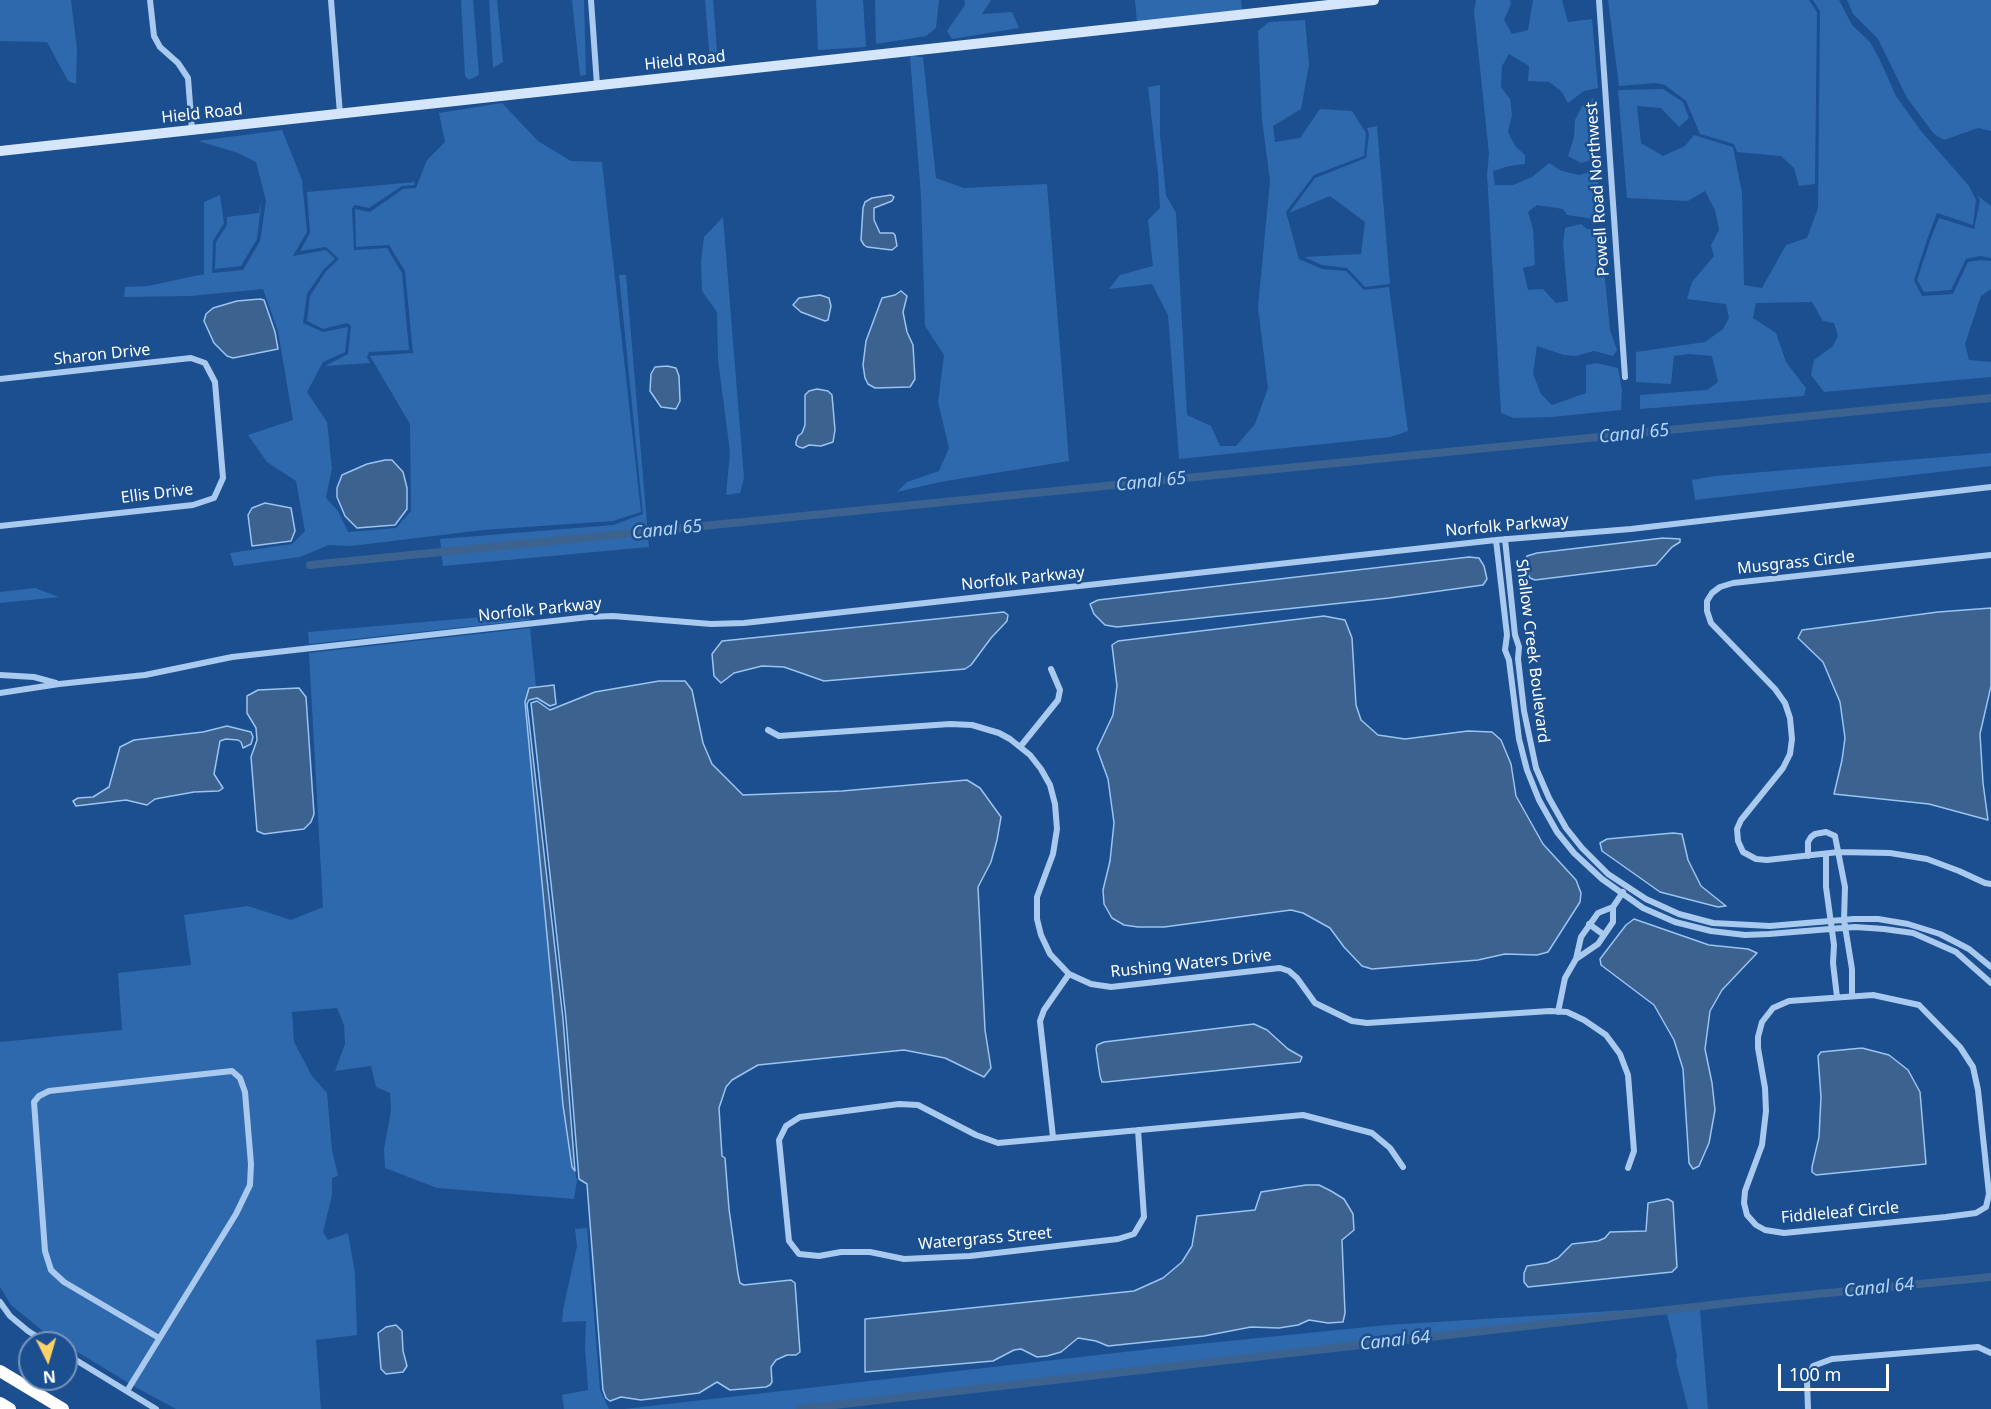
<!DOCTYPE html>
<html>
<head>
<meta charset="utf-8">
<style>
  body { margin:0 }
  #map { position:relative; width:1991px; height:1409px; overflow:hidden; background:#1b4f8f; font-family:"Noto Sans",sans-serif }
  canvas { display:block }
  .north { position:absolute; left:18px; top:1331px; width:60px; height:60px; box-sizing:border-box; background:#1b4f8f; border:2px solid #7695bc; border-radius:50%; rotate:175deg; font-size:16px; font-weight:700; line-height:24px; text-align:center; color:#fff }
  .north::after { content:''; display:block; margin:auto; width:21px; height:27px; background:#ffd166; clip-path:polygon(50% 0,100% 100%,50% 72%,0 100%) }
  .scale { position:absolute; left:1778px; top:1364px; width:111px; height:27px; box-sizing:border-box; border:3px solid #fff; border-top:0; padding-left:8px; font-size:18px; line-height:21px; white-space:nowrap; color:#fff; -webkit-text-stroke:4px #1b4f8f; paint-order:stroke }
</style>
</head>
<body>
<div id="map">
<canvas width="1991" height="1409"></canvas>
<div class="north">N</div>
<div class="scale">100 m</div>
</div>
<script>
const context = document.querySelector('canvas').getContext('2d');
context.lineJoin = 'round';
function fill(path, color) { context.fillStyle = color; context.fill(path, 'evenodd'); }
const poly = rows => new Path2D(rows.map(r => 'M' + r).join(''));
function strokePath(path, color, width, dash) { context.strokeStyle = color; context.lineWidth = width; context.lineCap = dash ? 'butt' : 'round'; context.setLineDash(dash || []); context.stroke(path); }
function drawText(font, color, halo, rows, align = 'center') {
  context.font = font + ' "Noto Sans",sans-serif'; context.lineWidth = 5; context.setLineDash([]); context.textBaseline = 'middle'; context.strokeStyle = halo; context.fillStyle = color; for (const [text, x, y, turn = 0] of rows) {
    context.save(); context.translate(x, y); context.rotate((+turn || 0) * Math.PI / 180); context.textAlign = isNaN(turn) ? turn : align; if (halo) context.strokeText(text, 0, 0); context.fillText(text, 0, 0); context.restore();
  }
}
const green = poly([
  [0,0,71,0,77,49,76,84,68,81,47,42,0,41],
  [461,0,473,0,479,75,469,80,465,76],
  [489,0,497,0,503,62,493,68],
  [572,0,584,0,586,75,580,76],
  [705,0,713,0,718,64,710,63],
  [816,0,863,0,866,47,818,50],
  [875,0,939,0,936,28,926,36,876,44],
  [964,0,991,0,982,14,1012,12,1019,28,952,39,947,31,965,5],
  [1135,0,1241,0,1242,10,1137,22],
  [1476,0,1510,0,1511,4,1504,20,1512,34,1528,30,1533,0,1562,0,1568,22,1592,19,1598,88,1584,91,1568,103,1561,91,1549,82,1528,81,1529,66,1509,54,1502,66,1501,87,1510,99,1512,115,1508,132,1515,146,1525,155,1525,164,1509,166,1493,171,1495,185,1513,185,1532,177,1549,163,1562,171,1579,175,1596,170,1604,216,1602,220,1567,215,1563,209,1537,205,1528,212,1533,229,1535,265,1523,268,1528,290,1543,289,1556,303,1568,301,1563,244,1565,228,1581,224,1587,229,1606,228,1607,237,1602,249,1610,330,1617,350,1613,356,1594,351,1576,356,1564,355,1537,346,1533,374,1541,394,1552,405,1586,393,1586,365,1597,363,1618,368,1622,390,1621,410,1552,417,1514,418,1501,413,1487,174,1489,154,1474,11],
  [1608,0,1809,0,1817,12,1815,184,1799,186,1794,168,1781,156,1737,152,1734,144,1700,134,1686,101,1665,85,1656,83,1619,86],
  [1813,0,1839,0,1852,25,1870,42,1879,58,1896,96,1921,131,1969,186,1976,200,1973,225,1937,213,1928,237,1914,280,1922,296,1953,294,1968,262,1980,260,1991,261,1991,289,1981,296,1965,344,1969,360,1991,362,1991,377,1824,392,1811,375,1814,360,1833,346,1838,336,1834,323,1823,321,1812,302,1756,303,1753,318,1776,333,1786,362,1806,388,1804,396,1640,409,1640,395,1707,390,1718,382,1712,356,1689,354,1674,356,1671,384,1636,382,1636,352,1705,342,1723,329,1729,318,1726,304,1687,299,1692,282,1714,256,1711,245,1719,230,1715,210,1705,191,1688,201,1627,198,1618,90,1663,89,1683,102,1689,118,1679,127,1661,108,1637,106,1641,143,1663,156,1685,146,1694,135,1733,147,1742,193,1744,285,1762,288,1786,245,1807,238,1818,208,1820,11],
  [1847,0,1991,0,1991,131,1978,128,1944,140,1934,134,1907,98,1878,39,1853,14],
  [1305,20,1309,65,1301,109,1273,126,1275,142,1300,138,1320,109,1352,111,1366,133,1364,156,1314,175,1286,212,1299,259,1322,269,1346,271,1364,290,1389,287,1408,431,1391,437,1179,459,1168,315,1152,284,1109,289,1120,275,1153,266,1148,220,1160,208,1158,174,1148,87,1160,85,1160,135,1166,195,1176,213,1187,415,1211,426,1220,446,1236,446,1255,424,1268,388,1258,307,1270,181,1262,120,1258,31,1269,22],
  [910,56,923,57,936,178,964,188,1047,184,1069,461,940,482,897,492,907,482,939,471,949,448,938,402,944,355,925,326,921,196],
  [1594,98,1599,158,1581,163,1568,156,1574,137,1575,120,1582,106],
  [502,103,538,141,571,161,602,162,641,512,613,521,483,530,351,546,329,545,300,557,234,566,230,553,292,544,305,531,296,481,267,462,248,435,293,420,278,331,263,289,190,296,124,297,125,287,148,286,204,274,204,202,220,195,224,223,213,241,212,273,243,270,260,241,266,201,256,162,238,153,198,141,282,130,302,180,307,232,293,256,326,250,335,259,324,269,307,294,303,323,323,332,348,327,345,352,323,362,307,392,327,422,332,468,326,498,338,511,348,532,396,528,411,511,410,424,370,356,413,353,405,271,389,245,356,247,355,209,370,212,403,189,416,188,427,160,445,142,439,113],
  [1377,126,1390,284,1365,287,1347,268,1322,265,1304,257,1361,254,1365,222,1330,196,1289,213,1315,178,1366,158,1369,134,1367,128],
  [415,182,414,185,402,186,369,208,355,205,352,208,354,250,387,248,402,273,409,350,369,352,367,357,370,363,325,366,348,354,351,326,347,323,323,329,307,321,310,296,326,271,339,259,326,247,300,251,310,233,307,192],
  [1978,196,1991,206,1991,258,1980,256,1966,259,1951,290,1924,292,1917,280,1931,238,1939,218,1974,229,1980,201],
  [262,197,257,239,241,266,215,269,216,242,227,225,227,217,259,213],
  [723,217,744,478,740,493,726,495,730,452,718,360,717,312,702,291,701,261,704,237],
  [619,275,626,275,649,547,443,566,440,539,613,525,643,514],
  [1991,453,1991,466,1695,500,1692,480,1715,476],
  [35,588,59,597,0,603,0,592],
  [528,613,529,620,309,644,308,632],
  [530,628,536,687,529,688,525,703,563,1105,572,1166,575,1171,577,1181,574,1199,437,1188,385,1168,384,1149,391,1111,390,1093,376,1087,371,1066,335,1071,345,1044,344,1025,337,1008,292,1012,294,1042,312,1076,327,1093,332,1150,338,1176,332,1178,332,1195,323,1232,328,1240,348,1233,355,1273,357,1335,316,1340,321,1409,176,1409,137,1388,66,1345,66,1343,63,1343,44,1332,11,1305,0,1287,0,1042,122,1030,118,973,191,965,184,915,248,906,291,920,323,907,309,653],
  [587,1228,600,1390,609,1409,564,1409,562,1395,588,1390,585,1346,586,1321,562,1322,563,1310,577,1246,575,1229],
  [1676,1307,1680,1311,1700,1310,1708,1409,1688,1409,1676,1362,1677,1356,1667,1314,1391,1340,806,1409,624,1409,1159,1348,1387,1325]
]);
const water = poly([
  [891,195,894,197,892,201,874,208,874,220,880,233,893,233,895,235,897,246,892,250,867,247,864,245,861,240,863,208,865,202,872,198,891,195],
  [901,291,907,296,903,312,907,332,913,345,915,379,910,387,875,388,868,384,865,378,863,365,866,341,882,298,895,295,901,291],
  [820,295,829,298,831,306,828,320,825,321,801,312,793,305,799,298,820,295],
  [260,299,264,300,275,332,278,349,233,358,227,356,214,343,204,321,206,314,213,308,237,301,260,299],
  [667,366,676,368,679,376,680,401,676,409,661,407,650,391,651,374,655,367,667,366],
  [817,389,828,391,832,395,835,430,833,442,821,446,809,445,803,448,799,447,796,445,796,442,798,436,802,433,805,425,805,395,809,391,817,389],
  [385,460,392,460,403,472,407,488,407,509,395,525,357,528,345,516,337,497,337,488,342,475,367,464,385,460],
  [265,503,291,508,295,531,291,541,252,546,248,515,252,508,265,503],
  [1663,538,1680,539,1680,542,1672,547,1656,565,1535,580,1530,578,1527,572,1525,560,1527,556,1537,553,1663,538],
  [1469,557,1479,558,1484,566,1487,579,1483,585,1389,598,1117,627,1105,625,1094,614,1090,604,1098,600,1469,557],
  [1991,608,1991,686,1980,734,1983,783,1988,820,1929,804,1834,794,1842,760,1845,738,1840,702,1823,662,1798,638,1802,630,1938,612,1991,608],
  [1004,612,1008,615,1007,621,991,638,971,665,965,669,824,681,784,667,762,666,734,673,721,683,714,676,712,654,722,641,1004,612],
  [1324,616,1345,620,1352,638,1356,705,1361,720,1378,735,1405,739,1468,731,1492,732,1501,740,1511,764,1516,796,1543,844,1576,880,1581,893,1580,902,1548,952,1537,955,1505,954,1478,960,1372,969,1362,966,1344,947,1330,928,1303,913,1291,910,1164,927,1138,927,1124,925,1112,918,1104,904,1103,890,1110,861,1114,823,1108,779,1097,749,1113,715,1117,686,1112,645,1118,641,1324,616],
  [659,681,685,681,692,690,703,743,712,764,743,795,842,791,967,780,980,788,1001,817,997,840,991,862,978,887,985,1030,991,1068,984,1077,945,1058,904,1050,758,1065,732,1080,726,1087,719,1108,722,1156,725,1158,729,1209,738,1274,740,1283,744,1285,791,1280,795,1283,800,1352,796,1355,787,1355,776,1360,771,1367,772,1382,770,1385,766,1387,730,1390,717,1382,699,1393,641,1400,621,1397,610,1401,606,1398,603,1390,587,1184,579,1179,566,1019,531,703,537,701,550,710,595,692,659,681],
  [554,685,556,704,550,706,537,698,529,700,527,704,563,1019,575,1171,572,1167,563,1105,525,702,529,688,554,685],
  [299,688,306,697,314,814,311,822,304,829,264,834,257,831,251,757,257,740,256,728,247,713,247,696,258,690,299,688],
  [227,726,251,732,253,737,251,744,243,748,241,742,238,740,226,739,220,741,214,774,223,788,219,791,194,792,155,799,147,805,126,800,76,806,73,801,78,798,93,797,109,787,120,747,134,740,203,732,227,726],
  [1673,833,1682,834,1688,860,1701,886,1726,906,1718,907,1660,892,1602,851,1600,843,1607,839,1673,833],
  [1634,919,1709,945,1748,949,1757,953,1722,990,1710,1011,1705,1049,1712,1083,1715,1110,1709,1143,1699,1166,1693,1169,1689,1163,1683,1069,1674,1040,1654,1005,1601,965,1600,959,1626,925,1634,919],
  [1254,1024,1267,1030,1288,1049,1302,1057,1300,1062,1106,1082,1102,1082,1100,1076,1096,1049,1097,1045,1104,1042,1254,1024],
  [1862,1048,1889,1055,1908,1070,1920,1092,1926,1164,1816,1175,1812,1172,1812,1167,1819,1137,1821,1097,1818,1056,1821,1052,1862,1048],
  [1306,1185,1319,1185,1331,1191,1344,1199,1353,1214,1354,1230,1342,1240,1345,1313,1343,1322,1328,1323,1309,1320,1298,1325,1279,1328,1251,1327,1204,1336,1108,1346,1096,1341,1078,1338,1061,1352,1047,1356,1037,1357,1021,1349,1014,1350,993,1361,865,1372,865,1319,1134,1291,1163,1278,1182,1262,1192,1246,1197,1216,1255,1210,1261,1192,1306,1185],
  [1668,1199,1673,1202,1677,1267,1672,1272,1528,1287,1524,1282,1524,1273,1527,1266,1547,1263,1558,1258,1572,1244,1598,1241,1605,1238,1610,1232,1646,1231,1648,1203,1668,1199],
  [396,1325,402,1331,403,1351,407,1366,403,1372,386,1374,381,1369,378,1333,386,1327,396,1325]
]);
const canal = poly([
  [310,565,1991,398],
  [800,1409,1746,1301,1991,1277]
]);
const street = poly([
  [150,0,154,36,160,47,178,63,188,78,192,130],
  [331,0,340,114],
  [591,0,597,85],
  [1599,0,1625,377],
  [0,379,191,358,205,363,215,382,223,478,214,498,193,505,0,526],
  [1505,539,1515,635,1519,647,1518,659,1524,711,1536,768,1549,798,1566,828,1582,848,1608,874,1646,899,1679,914,1713,923,1770,926,1854,919,1878,919,1908,924,1940,934,1969,949,1991,967],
  [1496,540,1507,635,1505,650,1509,660,1519,739,1527,770,1539,800,1557,832,1574,853,1602,879,1643,908,1675,922,1711,931,1745,935,1769,934,1855,927,1884,929,1913,933,1956,952,1991,983],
  [1991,555,1733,583,1720,587,1712,593,1707,601,1707,611,1711,623,1775,689,1785,703,1790,718,1792,739,1790,754,1783,768,1741,820,1737,829,1738,841,1743,852,1756,859,1767,860,1839,852,1890,853,1927,859,1959,871,1985,883,1991,884],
  [0,675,34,677,56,683],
  [0,693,59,684,145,675,232,657,589,617,613,616,711,624,744,623,1496,540,1631,529,1991,487],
  [768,730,779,736,950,724,972,725,999,733,1010,739,1030,755,1041,769,1050,785,1055,804,1057,829,1053,854,1037,897,1037,919,1041,935,1050,954,1069,974,1091,984,1111,987,1280,968,1289,971,1297,978,1315,1003,1352,1021,1367,1023,1550,1011,1567,1012,1584,1020,1606,1035,1620,1054,1628,1075,1634,1151,1628,1168],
  [1020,747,1058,700,1060,690,1051,669],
  [1826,854,1826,887,1834,945,1833,963,1837,997],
  [1808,856,1808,842,1811,837,1815,834,1826,832,1835,836,1845,887,1844,920,1852,969,1852,996],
  [1589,924,1604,935],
  [1576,959,1598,944,1613,922,1613,907],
  [1873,995,1919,1005,1960,1047,1973,1067,1978,1090,1989,1194,1986,1207,1976,1213,1946,1217,1784,1233,1765,1230,1756,1225,1747,1215,1744,1203,1745,1191,1762,1145,1766,1111,1765,1088,1758,1048,1758,1037,1762,1022,1773,1008,1789,1001,1873,995],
  [1558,1012,1565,978,1576,959,1581,937,1598,913,1613,907,1623,892],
  [1138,1130,1144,1217,1134,1234,1118,1239,970,1256,904,1259,870,1252,841,1252,819,1256,799,1254,789,1241,779,1140,786,1126,800,1117,899,1104,918,1105,976,1135,998,1143,1303,1115,1372,1133,1390,1148,1403,1167],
  [1053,1137,1040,1021,1044,1010,1069,974],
  [0,1302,10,1316,28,1331,47,1343],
  [66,1354,156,1409],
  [127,1391,236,1214,250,1185,251,1164,245,1092,240,1078,232,1071,49,1091,39,1096,34,1102,45,1251,51,1270,64,1282,159,1338],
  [1808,1409,1807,1381,1813,1366,1832,1359,1978,1347,1991,1353]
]);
const secondary = poly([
  [0,151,1374,0]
]);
const highway = poly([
  [0,1371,63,1409],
  [0,1403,10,1409]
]);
const streetNames = [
  ["Hield Road",685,61,-6],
  ["Hield Road",202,114,-6],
  ["Powell Road Northwest",1598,189,-94],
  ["Sharon Drive",102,355,-6],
  ["Ellis Drive",157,494,-7],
  ["Norfolk Parkway",1507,526,-5],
  ["Musgrass Circle",1796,563,-6],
  ["Norfolk Parkway",1023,579,-6],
  ["Norfolk Parkway",540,610,-6],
  ["Shallow Creek Boulevard",1532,651,83],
  ["Rushing Waters Drive",1191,964,-6],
  ["Fiddleleaf Circle",1840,1213,-5],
  ["Watergrass Street",985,1239,-5]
];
const waterNames = [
  ["Canal 65",1634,434,-6],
  ["Canal 65",1151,482,-6],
  ["Canal 65",667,530,-6],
  ["Canal 64",1879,1288,-6],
  ["Canal 64",1395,1341,-6]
];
fill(green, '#2e69ad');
fill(water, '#3c6290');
strokePath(water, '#9cc4f0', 1.5);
strokePath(canal, '#3c6290', 8);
strokePath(street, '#a9c9ee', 6);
strokePath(secondary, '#d6e6fa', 10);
strokePath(highway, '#fff', 12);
drawText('16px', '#fff', '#1b4f8f', streetNames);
drawText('italic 18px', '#b5d3f5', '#1b4f8f', waterNames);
</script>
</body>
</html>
